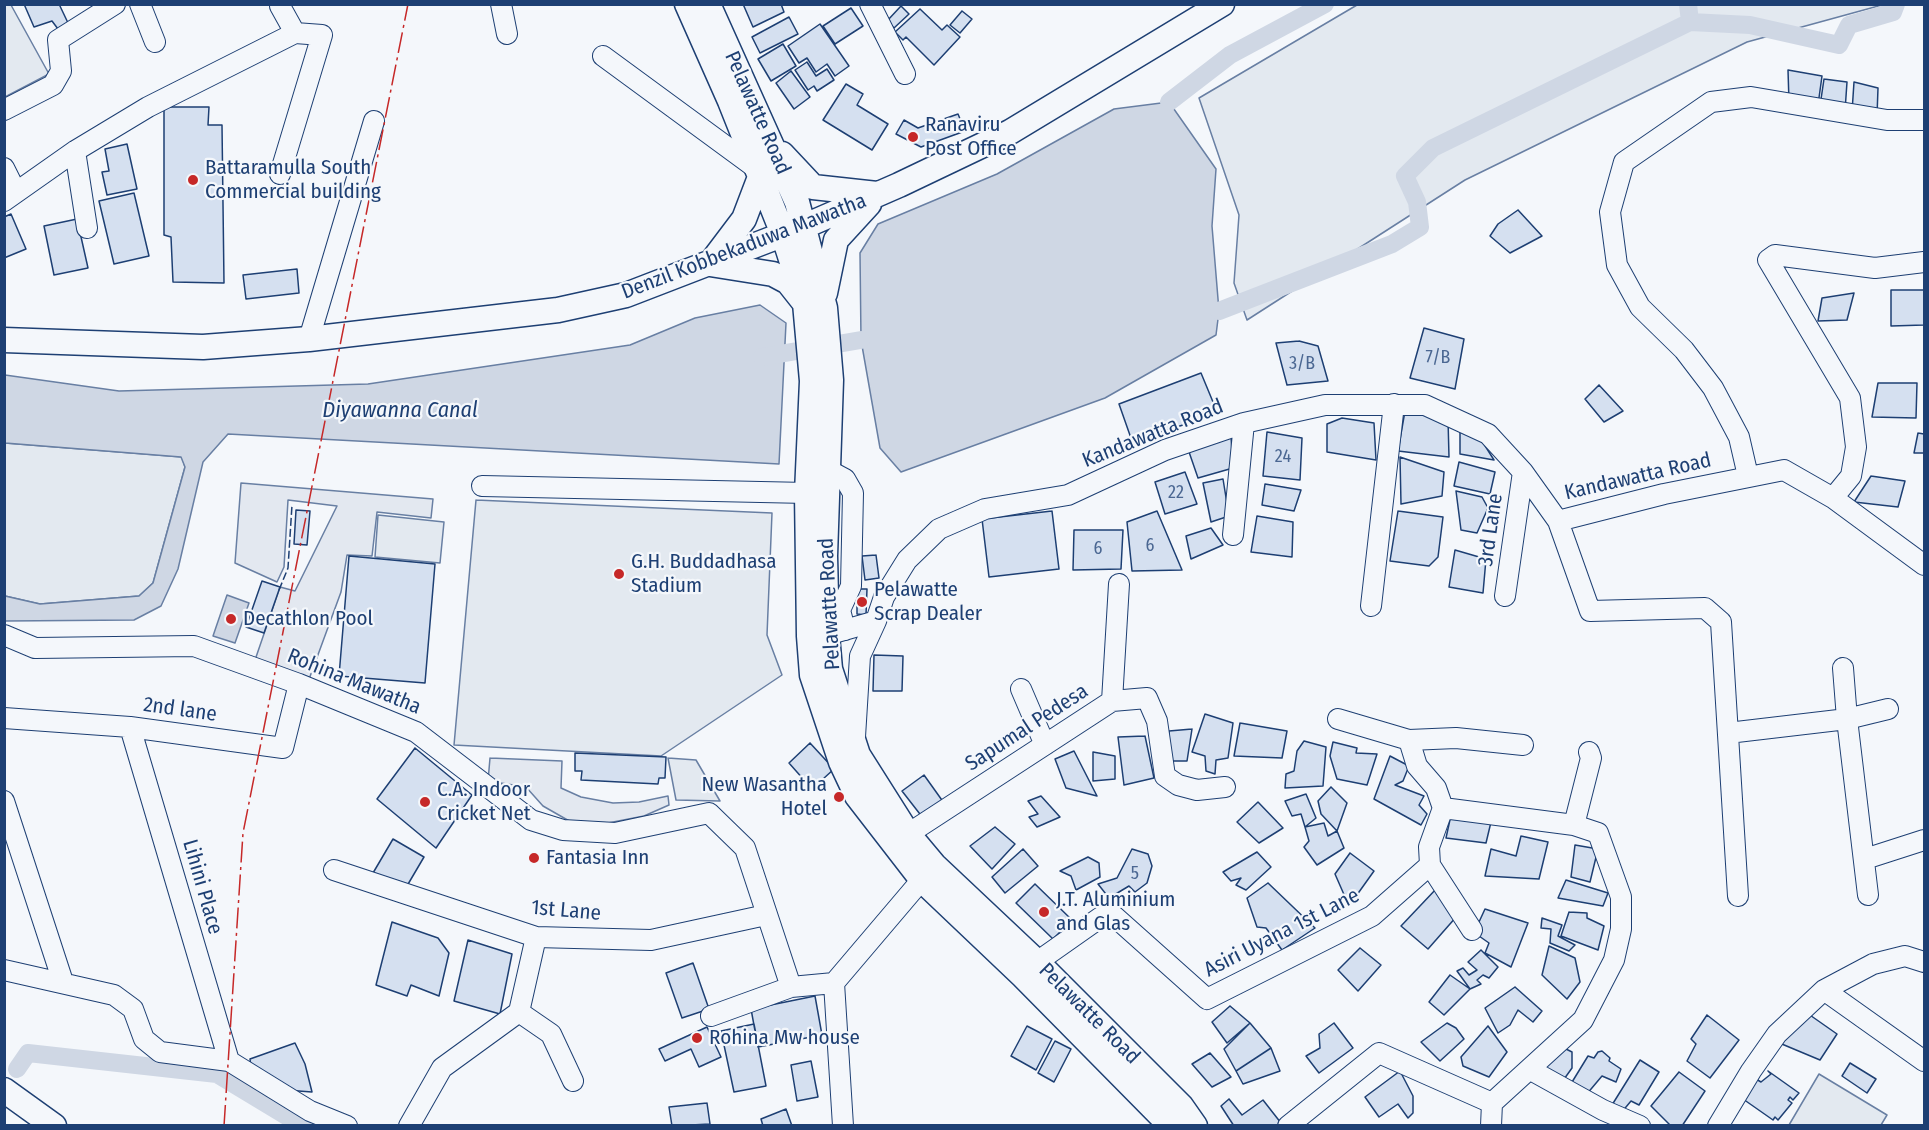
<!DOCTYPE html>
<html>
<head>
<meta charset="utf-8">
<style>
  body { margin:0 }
  #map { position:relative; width:1929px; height:1130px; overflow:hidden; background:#f4f7fb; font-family:"Fira Sans Condensed",sans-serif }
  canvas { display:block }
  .frame { position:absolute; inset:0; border:6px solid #1d3f73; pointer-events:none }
</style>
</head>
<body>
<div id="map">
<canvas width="1929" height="1130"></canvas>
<div class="frame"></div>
</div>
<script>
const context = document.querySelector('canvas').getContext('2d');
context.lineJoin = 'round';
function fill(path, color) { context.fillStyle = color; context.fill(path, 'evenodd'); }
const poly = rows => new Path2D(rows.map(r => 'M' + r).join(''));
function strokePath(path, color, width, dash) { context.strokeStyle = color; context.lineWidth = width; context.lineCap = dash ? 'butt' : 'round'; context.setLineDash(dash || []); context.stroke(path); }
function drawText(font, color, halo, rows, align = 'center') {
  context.font = font + ' "Fira Sans Condensed",sans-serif'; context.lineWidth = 4.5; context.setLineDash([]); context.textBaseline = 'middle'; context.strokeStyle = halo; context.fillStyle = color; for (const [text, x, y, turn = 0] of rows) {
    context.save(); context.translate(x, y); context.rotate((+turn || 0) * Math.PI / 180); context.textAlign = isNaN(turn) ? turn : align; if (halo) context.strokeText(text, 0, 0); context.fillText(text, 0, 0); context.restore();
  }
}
const green = poly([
  [5,5,11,5,49,74,5,97,5,5],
  [1357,5,1357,4,1882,5,1747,42,1465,180,1247,320,1234,283,1239,215,1199,98,1357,5],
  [5,443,182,457,185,467,153,583,139,596,40,604,5,596,5,443],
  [476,500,772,513,767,635,782,675,661,756,454,745,476,500],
  [378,515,444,522,440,563,375,557,378,515],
  [668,758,696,760,720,801,676,800,668,758],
  [1819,1074,1887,1115,1881,1125,1789,1125,1819,1074]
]);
const parking = poly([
  [241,483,433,499,431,518,377,512,372,556,347,555,341,592,308,682,254,663,280,587,295,591,337,506,288,500,284,567,277,582,235,563,241,483],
  [490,758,562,761,561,788,581,797,613,803,639,802,668,796,669,805,644,816,608,823,571,822,543,806,526,787,488,781,490,758]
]);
const water = poly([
  [1169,102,1216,169,1212,226,1219,311,1216,335,1105,398,901,472,880,448,861,340,860,253,878,224,997,174,1114,109,1169,102],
  [760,305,786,323,779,464,228,434,203,462,178,569,161,606,134,620,5,621,5,596,40,604,139,596,153,583,185,467,181,457,5,443,5,375,119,391,368,384,630,345,695,318,760,305],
  [227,595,249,603,235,643,213,636,227,595]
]);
const canal = poly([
  [1690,22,1750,25,1839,45,1849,25,1893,12,1896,4],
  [1169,102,1230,55,1325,4],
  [1219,311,1392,244,1420,227,1417,202,1405,176,1433,148,1690,22,1688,4],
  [762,357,861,340],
  [17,1069,28,1053,217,1074,303,1126]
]);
const building = poly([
  [24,4,59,4,69,25,58,29,52,21,34,27,24,4],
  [743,4,781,4,784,12,753,27,743,4],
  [901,6,909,14,894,28,887,21,901,6],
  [851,8,863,26,835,44,823,26,851,8],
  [920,9,942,30,947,25,960,37,934,65,906,37,903,40,895,32,920,9],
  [962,11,972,19,960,33,950,25,962,11],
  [789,17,798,34,760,53,752,37,789,17],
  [820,24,849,66,835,76,827,64,816,72,807,58,799,63,788,46,820,24],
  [783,44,796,66,771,81,758,59,783,44],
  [807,62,816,76,827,69,834,80,817,91,814,86,808,90,795,70,807,62],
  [1788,70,1822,76,1818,105,1789,102,1788,70],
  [791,71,810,97,794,109,776,83,791,71],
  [1824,79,1847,82,1845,111,1820,106,1824,79],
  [1854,82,1878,88,1877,116,1852,112,1854,82],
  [846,84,863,94,857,105,888,124,872,150,823,120,846,84],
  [164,107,209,107,208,125,222,125,224,283,173,282,171,237,164,235,164,107],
  [958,114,965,131,921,147,896,134,904,120,918,128,958,114],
  [127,144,137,189,107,195,102,172,109,171,105,149,127,144],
  [134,193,149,256,114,264,99,201,134,193],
  [1518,210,1542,236,1510,253,1490,236,1498,224,1518,210],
  [11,214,26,249,4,258,4,217,11,214],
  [77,219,88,268,54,275,44,226,77,219],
  [297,269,299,293,246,299,243,275,297,269],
  [1891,290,1924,290,1924,325,1891,326,1891,290],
  [1854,293,1847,320,1818,321,1822,298,1854,293],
  [1424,328,1464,339,1455,389,1410,378,1424,328],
  [1299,341,1318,346,1328,381,1287,385,1276,343,1299,341],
  [1201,373,1218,414,1132,441,1119,404,1201,373],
  [1878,383,1917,383,1916,418,1872,417,1878,383],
  [1599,385,1623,411,1604,422,1585,399,1599,385],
  [1405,411,1448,419,1449,457,1398,451,1405,411],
  [1342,418,1374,423,1376,460,1327,452,1327,424,1342,418],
  [1267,432,1302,438,1300,480,1263,476,1267,432],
  [1460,432,1477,433,1494,460,1460,454,1460,432],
  [1918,433,1924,434,1924,453,1914,453,1918,433],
  [1231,436,1233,468,1198,478,1188,449,1231,436],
  [1400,457,1444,472,1442,496,1401,504,1400,457],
  [1459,462,1495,472,1490,494,1454,486,1459,462],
  [1185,472,1197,504,1165,514,1155,482,1185,472],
  [1871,476,1905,481,1898,507,1854,502,1871,476],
  [1223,479,1229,516,1211,522,1203,483,1223,479],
  [1265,484,1301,490,1294,511,1262,505,1265,484],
  [1456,491,1482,497,1488,508,1477,533,1461,530,1456,491],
  [296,510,310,511,307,545,294,544,296,510],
  [1052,511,1059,569,989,577,982,519,1052,511],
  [1157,511,1182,570,1132,571,1127,522,1157,511],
  [1398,511,1443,517,1438,557,1429,566,1390,561,1398,511],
  [1257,516,1293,522,1292,557,1251,552,1257,516],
  [1211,528,1223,545,1191,559,1186,536,1211,528],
  [1074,530,1123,530,1121,569,1073,570,1074,530],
  [1455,550,1486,559,1483,593,1449,587,1455,550],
  [876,555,879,578,865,580,862,556,876,555],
  [349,556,435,564,425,683,339,676,349,556],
  [262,581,280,587,264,633,246,627,262,581],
  [857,589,867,589,866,615,857,614,857,589],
  [874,655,903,656,902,691,873,691,874,655],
  [1205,714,1233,723,1228,758,1216,760,1215,774,1206,771,1205,756,1192,752,1205,714],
  [1240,723,1287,731,1282,758,1234,756,1240,723],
  [1192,729,1187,761,1169,761,1169,731,1192,729],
  [1145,736,1154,778,1124,785,1118,737,1145,736],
  [1304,741,1326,747,1323,786,1285,788,1286,774,1294,771,1297,751,1304,741],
  [1333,742,1357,748,1356,753,1377,754,1367,785,1337,779,1330,756,1333,742],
  [810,743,834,769,812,789,789,763,810,743],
  [415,748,472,795,436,848,377,799,415,748],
  [1074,751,1097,796,1066,788,1055,759,1074,751],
  [1093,752,1115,756,1115,779,1093,781,1093,752],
  [575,753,666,757,665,778,659,778,658,784,581,780,582,771,575,771,575,753],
  [1390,756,1409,766,1403,781,1395,785,1424,796,1419,805,1427,814,1421,825,1374,799,1390,756],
  [924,775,944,803,923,818,902,791,924,775],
  [1331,787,1347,803,1337,831,1321,814,1318,801,1331,787],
  [1306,794,1316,818,1305,827,1301,814,1292,816,1285,801,1306,794],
  [1041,796,1060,817,1037,827,1029,817,1038,814,1028,801,1041,796],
  [1258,802,1283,828,1259,843,1237,822,1258,802],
  [1451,815,1491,822,1486,843,1446,838,1451,815],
  [1324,823,1328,836,1337,831,1344,848,1317,865,1304,847,1309,841,1305,827,1324,823],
  [995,827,1015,844,992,869,970,846,995,827],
  [1521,836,1548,842,1539,879,1485,876,1491,849,1516,856,1521,836],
  [393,839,424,857,404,891,373,873,393,839],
  [1575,845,1598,849,1590,882,1571,877,1575,845],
  [1023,849,1038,866,1005,893,992,877,1023,849],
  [1132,849,1148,854,1152,866,1147,883,1135,892,1129,886,1109,898,1098,884,1117,878,1132,849],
  [1257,852,1271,867,1246,890,1236,885,1241,878,1231,881,1223,872,1257,852],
  [1350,853,1374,871,1349,906,1335,874,1350,853],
  [1088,857,1099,863,1100,877,1076,890,1071,876,1060,871,1088,857],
  [1566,880,1608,893,1603,906,1558,898,1566,880],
  [1268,883,1315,928,1282,950,1266,928,1257,927,1247,898,1268,883],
  [1035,884,1072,920,1053,939,1016,903,1035,884],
  [1437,888,1457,916,1428,949,1401,926,1437,888],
  [1485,909,1528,923,1511,967,1485,953,1489,943,1479,936,1479,922,1485,909],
  [1569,912,1587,913,1587,918,1604,926,1598,950,1561,936,1569,912],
  [1542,918,1562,925,1558,936,1575,945,1569,951,1550,943,1551,929,1541,928,1542,918],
  [392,922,438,938,449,953,439,996,411,985,407,996,376,985,392,922],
  [468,940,512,954,500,1014,454,1001,468,940],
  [1549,946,1575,958,1580,982,1567,999,1542,975,1549,946],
  [1360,948,1381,965,1358,991,1338,970,1360,948],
  [1481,950,1498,967,1489,978,1483,975,1477,980,1481,984,1470,989,1457,971,1463,968,1469,975,1477,970,1468,962,1481,950],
  [693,963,709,1009,682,1018,666,973,693,963],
  [1450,975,1470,989,1444,1015,1429,1002,1450,975],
  [1515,987,1542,1011,1533,1022,1518,1010,1510,1025,1498,1033,1485,1008,1515,987],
  [815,996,822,1035,758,1047,751,1009,815,996],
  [1230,1006,1250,1023,1227,1043,1212,1022,1230,1006],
  [1807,1013,1837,1034,1820,1060,1777,1042,1807,1013],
  [1707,1015,1739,1040,1710,1078,1687,1061,1696,1044,1691,1039,1707,1015],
  [1250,1023,1271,1048,1236,1071,1224,1049,1250,1023],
  [1334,1023,1353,1048,1319,1073,1306,1056,1320,1048,1319,1034,1334,1023],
  [1447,1023,1456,1028,1464,1039,1440,1061,1421,1042,1447,1023],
  [754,1024,766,1086,734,1092,721,1031,754,1024],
  [1027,1026,1052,1039,1036,1070,1011,1056,1027,1026],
  [1488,1026,1507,1052,1489,1077,1463,1066,1461,1057,1488,1026],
  [707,1027,721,1057,699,1067,691,1049,665,1061,659,1049,707,1027],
  [1055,1041,1071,1049,1054,1082,1038,1073,1055,1041],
  [295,1043,305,1064,312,1092,285,1090,251,1067,250,1059,295,1043],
  [1560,1046,1572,1052,1572,1068,1562,1082,1540,1071,1560,1046],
  [1271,1048,1280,1071,1243,1084,1236,1071,1271,1048],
  [1602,1051,1610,1058,1609,1061,1621,1069,1616,1082,1602,1076,1586,1095,1569,1087,1588,1056,1594,1058,1598,1052,1602,1051],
  [1210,1053,1231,1077,1212,1087,1192,1064,1210,1053],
  [1640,1060,1659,1072,1639,1105,1631,1101,1621,1113,1612,1105,1640,1060],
  [811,1061,818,1097,797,1101,791,1065,811,1061],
  [1850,1063,1876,1079,1867,1093,1842,1076,1850,1063],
  [1400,1071,1413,1096,1413,1113,1408,1118,1398,1104,1379,1117,1365,1097,1400,1071],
  [1768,1071,1799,1093,1793,1100,1790,1097,1788,1100,1792,1103,1778,1120,1775,1117,1773,1120,1743,1099,1751,1076,1761,1082,1771,1074,1768,1071],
  [1679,1072,1705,1091,1682,1126,1671,1126,1651,1106,1679,1072],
  [1229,1099,1242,1115,1263,1100,1281,1123,1278,1126,1234,1126,1221,1106,1229,1099],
  [707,1103,710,1124,672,1126,669,1107,707,1103],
  [786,1109,792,1126,763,1126,761,1119,786,1109]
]);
const minor = poly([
  [140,4,155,42],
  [501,4,507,34],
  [870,4,905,74],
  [603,56,757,169],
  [4,110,53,85,61,71,58,40,115,4],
  [75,151,87,228],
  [4,168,16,192],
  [280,174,322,35,295,33,280,6],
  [4,201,75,151,148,107,295,33],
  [309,339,374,121],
  [828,470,845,479,853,493,851,586,840,610,845,630],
  [1748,476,1739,437,1713,388,1684,350,1640,307,1617,265,1610,212,1624,162,1711,102,1751,97,1887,120,1924,120],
  [482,486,807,493],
  [1833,498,1851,476,1856,447,1850,398,1768,260,1775,255,1875,268,1924,262],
  [1558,521,1664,494,1784,470,1833,498,1924,565],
  [1233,535,1244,423],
  [1505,596,1523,472],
  [1371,606,1394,404],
  [4,635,35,648,194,646,299,684,416,732,531,820,563,830,615,833,709,813,745,848,791,987,834,983],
  [815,636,827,635,876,621,884,597,907,560,939,529,985,509,1068,495,1165,450,1244,423,1325,405,1425,405,1488,434,1523,472,1558,521,1590,611,1705,608,1721,622,1738,896],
  [1021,689,1045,745],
  [1112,701,1119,584],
  [4,718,130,727,283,748,299,684],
  [1338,719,1409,740,1456,738,1523,745],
  [130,727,229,1061],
  [1728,733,1847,719,1843,668],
  [855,737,860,656,876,621],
  [1409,740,1417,766,1436,788,1443,808],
  [4,801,63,982],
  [1443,808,1574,825,1598,833,1621,897,1621,929,1614,960,1583,1020,1492,1103],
  [1574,825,1591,758,1589,752],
  [908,834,1112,701,1147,698,1157,721,1165,776,1178,785,1197,790,1225,787],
  [1865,859,1924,840],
  [1430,865,1472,930],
  [334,870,536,937,651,940,766,915],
  [1868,895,1847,719,1888,709],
  [4,970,114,995,133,1009,144,1039,160,1052,229,1061,310,1111,347,1126],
  [1028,971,1037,962,1101,917,1114,916,1207,999,1372,916,1430,865,1429,847,1443,808],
  [1824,990,1924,1061],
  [519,1012,551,1034,573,1081],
  [711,1016,791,987],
  [1529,1069,1603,1110,1640,1126],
  [409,1126,442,1068,519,1012,536,937],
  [843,1126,834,983,930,870],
  [1288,1126,1379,1053,1492,1103],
  [1491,1126,1492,1103],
  [1718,1126,1751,1071,1777,1034,1824,990,1873,964,1905,956,1924,962]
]);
const major = poly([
  [687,4,730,101,783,234,805,303,812,381,807,493,809,636,812,675,841,762,857,796,922,880,1023,976,1171,1126],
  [708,4,797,202,825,308,831,380,825,556,827,635,830,669,858,755,908,834,934,865,1037,962,1181,1106,1195,1126],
  [782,154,813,187,877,194],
  [710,264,773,274,788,282,803,301],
  [710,264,744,219,760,177],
  [825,293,836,240,869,204],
  [4,340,203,347,309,339,558,310,626,295,805,226,899,185,1010,132,1222,4],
  [4,1090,54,1126]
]);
const fence = poly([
  [279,590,288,568,292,505]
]);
const power = poly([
  [224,1126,243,833,408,4]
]);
const markers = [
  [913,137,6,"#c62828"],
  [193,180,6,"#c62828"],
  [619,574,6,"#c62828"],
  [862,602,6,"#c62828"],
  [231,619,6,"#c62828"],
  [839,797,6,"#c62828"],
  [425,802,6,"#c62828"],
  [534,858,6,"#c62828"],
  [1044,912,6,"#c62828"],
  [697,1038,6,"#c62828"]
];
const numberNames = [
  ["7/B",1438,358],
  ["3/B",1302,364],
  ["24",1283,457],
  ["22",1176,493],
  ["6",1150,546],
  ["6",1098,549],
  ["5",1135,874]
];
const streetNames = [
  ["Pelawatte Road",757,113,66],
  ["Denzil Kobbekaduwa Mawatha",744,247,-21],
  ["Kandawatta Road",1153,434,-22],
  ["Kandawatta Road",1638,477,-13],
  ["3rd Lane",1491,530,-82],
  ["Pelawatte Road",830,604,-93],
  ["Rohina Mawatha",354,682,22],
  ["2nd lane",180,710,8],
  ["Sapumal Pedesa",1027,728,-33],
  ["Lihini Place",202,887,74],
  ["1st Lane",566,911,5],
  ["Asiri Uyana 1st Lane",1282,933,-27],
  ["Pelawatte Road",1089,1014,45]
];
const poiNames = [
  ["Ranaviru",925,125],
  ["Post Office",925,149],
  ["Battaramulla South",205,168],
  ["Commercial building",205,192],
  ["G.H. Buddadhasa",631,562],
  ["Stadium",631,586],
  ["Pelawatte",874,590],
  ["Scrap Dealer",874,614],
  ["Decathlon Pool",243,619],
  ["New Wasantha",827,785,"right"],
  ["Hotel",827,809,"right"],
  ["C.A. Indoor",437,790],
  ["Cricket Net",437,814],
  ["Fantasia Inn",546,858],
  ["J.T. Aluminium",1056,900],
  ["and Glas",1056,924],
  ["Rohina Mw house",709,1038]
];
const waterNames = [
  ["Diyawanna Canal",400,411]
];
fill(green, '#e3e9f0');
strokePath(green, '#687fa3', 1.5);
fill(parking, '#e3e8f0');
strokePath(parking, '#687fa3', 1.5);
fill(water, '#cfd7e4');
strokePath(water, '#687fa3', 1.5);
strokePath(canal, '#cfd7e4', 18);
fill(building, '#d5e0f0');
strokePath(building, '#1d3f73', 1.5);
strokePath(minor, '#1d3f73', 22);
strokePath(major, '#1d3f73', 27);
strokePath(minor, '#f4f7fb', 20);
strokePath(major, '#f4f7fb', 24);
strokePath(fence, '#1d3f73', 1.5, [8, 3]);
strokePath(power, '#c62828', 1.5, [21, 4.5, 3, 4.5]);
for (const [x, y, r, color] of markers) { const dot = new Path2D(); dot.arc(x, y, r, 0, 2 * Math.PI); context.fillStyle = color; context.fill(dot); strokePath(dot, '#f4f7fb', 2); }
drawText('18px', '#4b6792', null, numberNames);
drawText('21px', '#1d3f73', '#f4f7fb', streetNames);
drawText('21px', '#1d3f73', '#f4f7fb', poiNames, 'left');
drawText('italic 22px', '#1d3f73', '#f4f7fb', waterNames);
</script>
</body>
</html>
